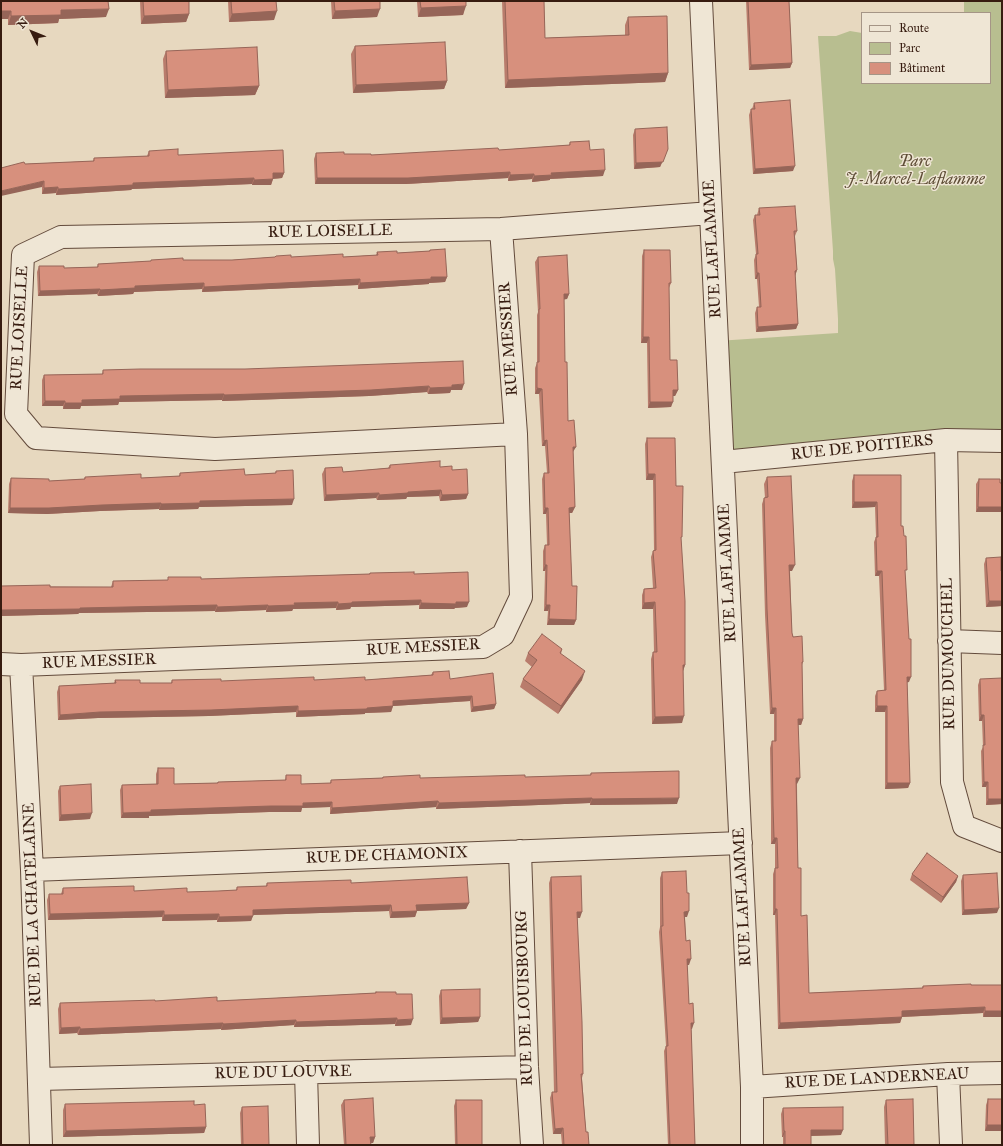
<!DOCTYPE html>
<html>
<head>
<meta charset="utf-8">
<style>
  body { margin:0 }
  #map { position:relative; width:1003px; height:1146px; overflow:hidden; background:#e7d8bf; font-family:"IM FELL Great Primer",serif }
  canvas { display:block }
  .frame { position:absolute; inset:0; border:2px solid #371c10; pointer-events:none }
  .legend { position:absolute; left:861px; top:12px; width:130px; height:72px; box-sizing:border-box; background:#efe6d5; border:1px solid #a59586; margin:0; padding:5px 7px; list-style:none; font-size:12px; color:#371c10 }
  .legend li { display:flex; align-items:center; gap:8px; height:20px }
  .legend b { width:20px; border:1px solid #a59586 }
  .north { position:absolute; left:12px; top:12px; width:40px; height:40px; -webkit-text-stroke:3px #efe6d5; paint-order:stroke; rotate:313deg; font-size:11px; font-weight:700; line-height:16px; text-align:center; color:#371c10 }
  .north::after { content:''; display:block; margin:auto; width:14px; height:18px; background:#371c10; clip-path:polygon(50% 0,100% 100%,50% 72%,0 100%) }
</style>
</head>
<body>
<div id="map">
<canvas width="1003" height="1146"></canvas>
<div class="frame"></div>
<ul class="legend">
<li><b style="height:5px;background:#efe6d5"></b>Route</li>
<li><b style="height:11px;background:#b8be90"></b>Parc</li>
<li><b style="height:11px;background:#d7907d"></b>Bâtiment</li>
</ul>
<div class="north">N</div>
</div>
<script>
const context = document.querySelector('canvas').getContext('2d');
context.lineJoin = 'round';
function fill(path, color) { context.fillStyle = color; context.fill(path, 'evenodd'); }
const poly = rows => new Path2D(rows.map(r => 'M' + r).join(''));
function strokePath(path, color, width, dash) { context.strokeStyle = color; context.lineWidth = width; context.lineCap = dash ? 'butt' : 'round'; context.setLineDash(dash || []); context.stroke(path); }
function drawText(font, color, halo, rows, align = 'center') {
  context.font = font + ' "IM FELL Great Primer",serif'; context.lineWidth = 3; context.setLineDash([]); context.textBaseline = 'middle'; context.strokeStyle = halo; context.fillStyle = color; for (const [text, x, y, turn = 0] of rows) {
    context.save(); context.translate(x, y); context.rotate((+turn || 0) * Math.PI / 180); context.textAlign = isNaN(turn) ? turn : align; if (halo) context.strokeText(text, 0, 0); context.fillText(text, 0, 0); context.restore();
  }
}
const green = poly([
  [964,1,1002,1,1002,441,723,462,717,341,838,333,838,319,835,269,833,259,833,251,818,36,836,36,850,31,862,33,862,83,990,83,990,13,964,13]
]);
const minor = poly([
  [701,1,752,1087,752,1145],
  [516,434,215,449,36,438,16,414,23,255,61,237,501,229,711,213],
  [946,440,952,782,964,826,1002,841],
  [723,462,946,440,1002,441],
  [949,641,1002,643],
  [1,664,21,665,483,647,503,635,521,597,516,434,501,229],
  [21,665,32,870,41,1145],
  [520,851,527,1067,532,1145],
  [32,870,741,843],
  [306,1072,308,1145],
  [948,1074,951,1145],
  [39,1079,527,1067],
  [752,1087,948,1074,1002,1073]
]);
const wall = poly([
  [1,1,106,17,59,19,58,23,8,25,8,19,1,19],
  [140,1,189,1,189,14,186,22,141,24],
  [228,1,276,1,274,20,229,22],
  [331,1,380,1,377,17,332,19],
  [417,1,466,1,463,15,418,17],
  [502,1,544,1,545,38,625,35,625,25,628,17,668,73,665,82,505,88],
  [746,1,789,1,792,63,790,68,749,70],
  [355,46,447,81,444,89,353,93,351,54],
  [166,51,259,86,255,95,165,98,163,59],
  [754,103,793,171,753,174,749,115,751,109,752,109],
  [635,129,666,154,660,167,634,169,633,135],
  [570,142,590,150,603,176,550,179,550,180,532,182,532,179,508,181,508,178,406,184,315,184,314,159,316,153,371,155,499,150,569,145],
  [149,151,178,155,284,173,282,178,273,179,271,185,252,185,252,184,132,189,131,190,56,195,56,193,42,194,42,187,25,164,93,161,94,158,147,156],
  [759,208,797,231,795,236,797,270,795,276,798,324,796,329,756,332,755,313,757,307,759,307,757,279,755,279,754,260,756,254,753,220,755,215,757,215],
  [430,250,447,277,445,282,429,283,429,284,358,289,358,285,202,292,202,289,134,292,133,294,98,296,97,294,38,296,37,272,39,266,64,268,97,267,98,264,151,261,151,260,232,260,275,257,276,256,291,257,343,257,376,255,377,252,397,253,429,251],
  [644,250,671,283,669,288,670,360,678,390,675,396,673,396,671,407,648,408,647,343,641,343,642,256],
  [538,257,569,294,567,299,564,299,565,362,568,421,573,452,575,507,572,513,569,513,572,586,576,620,574,625,547,625,548,611,544,611,545,571,543,571,543,551,545,545,547,545,546,514,543,514,542,479,544,473,547,473,545,446,542,446,539,394,535,394,535,368,537,363,537,315,538,312,535,262],
  [245,369,462,390,451,390,450,393,428,394,427,392,369,396,222,401,222,400,119,402,118,405,81,406,80,409,63,409,63,406,42,406,42,380,44,375,102,374,103,370],
  [647,438,676,486,681,540,685,665,683,671,682,723,652,724,651,659,653,652,654,652,653,609,642,609,642,595,644,589,653,588,651,557,653,551,654,550,653,480,646,480,645,444],
  [390,465,440,467,452,470,468,494,466,499,440,501,439,496,407,497,406,499,377,500,376,498,324,501,322,474,325,468,343,472,388,468],
  [276,471,292,505,199,507,198,509,159,510,159,509,100,511,47,514,8,513,9,484,11,478,49,481,84,479,85,477,141,478,179,476,180,473,245,475,275,473],
  [854,475,901,526,905,575,909,682,907,682,910,783,908,788,885,789,885,712,875,712,875,696,877,691,884,690,879,576,875,576,874,542,876,537,875,507,852,508,852,481],
  [767,477,792,571,790,571,792,633,803,662,802,665,803,719,801,725,798,725,797,784,798,868,801,916,809,993,922,988,923,986,971,985,1002,985,983,1017,983,1013,902,1017,900,1023,778,1029,775,915,773,915,773,874,775,868,775,844,771,844,771,812,770,748,772,741,774,741,774,714,770,714,765,615,762,504,764,498,765,498,764,484],
  [979,479,1002,483,1002,512,976,512,976,484],
  [986,558,1002,571,1002,606,986,607,984,564],
  [370,573,414,574,467,607,455,608,454,609,419,609,419,605,351,607,350,609,336,610,336,608,293,609,292,611,266,612,266,610,215,612,215,611,79,613,78,614,1,616,1,586,111,587,113,581,168,580,168,577,201,579,369,574],
  [562,649,561,654,582,680,558,714,520,687,523,679,532,667,525,661,528,653],
  [433,672,450,679,496,704,494,709,471,712,470,701,393,706,391,712,365,713,365,714,296,717,296,712,209,716,98,718,58,720,57,692,59,686,114,683,115,680,140,683,171,683,172,680,221,681,365,680,431,675],
  [980,679,1002,804,986,805,986,787,982,787,981,751,983,747,982,721,979,721,978,685],
  [158,768,174,784,217,783,218,782,285,780,286,775,301,784,330,783,331,780,382,778,383,777,420,778,525,777,590,775,591,773,677,804,590,805,590,803,436,809,436,807,330,814,330,807,302,808,301,812,269,812,149,816,149,818,121,818,120,790,122,785,156,784,156,774],
  [60,786,90,819,59,821,58,791],
  [662,872,687,917,685,917,686,941,689,965,687,965,689,1004,692,1029,691,1029,695,1145,668,1145,664,1051,666,1046,659,932,660,927,660,878],
  [912,874,958,876,956,882,941,903,910,880],
  [963,875,997,913,962,915,961,881],
  [551,877,580,918,577,918,583,1074,582,1078,586,1132,589,1145,562,1145,561,1134,553,1134,550,1098,552,1092,554,1092,549,883],
  [267,883,351,883,469,903,466,909,417,911,415,917,390,918,389,911,253,915,251,921,217,922,217,920,162,921,162,917,48,920,47,900,49,894,61,894,63,888,134,891,187,892,218,891,236,890,237,887,266,886],
  [441,990,480,1017,478,1022,440,1024,439,996],
  [376,992,396,994,411,1025,395,1026,395,1024,294,1027,294,1025,221,1030,221,1029,78,1035,77,1033,59,1034,58,1009,60,1003,155,1001,217,1001,375,993],
  [988,1099,1002,1099,1002,1131,985,1131,986,1105],
  [344,1100,375,1137,373,1143,371,1143,371,1145,344,1145,341,1105],
  [456,1100,482,1145,455,1145,454,1106],
  [886,1100,914,1145,885,1145,884,1107],
  [65,1104,194,1105,206,1127,204,1133,63,1137,63,1110],
  [242,1107,269,1145,241,1145,240,1113],
  [783,1108,841,1135,811,1136,811,1145,783,1145,783,1137,782,1137,781,1114]
]);
const shadedWall = poly([
  [466,6,463,15,418,17,421,8],
  [109,9,106,17,59,19,58,23,8,25,11,16,61,10],
  [380,9,377,17,332,19,335,11],
  [1,11,11,11,8,19,1,19],
  [277,11,274,20,229,22,232,14],
  [189,14,186,22,141,24,144,16],
  [792,63,790,68,749,70,751,65],
  [668,73,665,82,505,88,508,80],
  [447,81,444,89,353,93,356,85],
  [259,86,255,95,165,98,168,90],
  [668,149,660,167,634,169,636,163],
  [795,166,793,171,753,174,755,169],
  [605,170,603,176,550,179,550,180,532,182,534,176,551,173],
  [510,172,508,178,406,184,315,184,317,178],
  [273,173,284,173,282,178,271,179],
  [534,174,532,179,508,181,510,175],
  [254,178,252,184,132,189,131,190,56,195,58,189,133,183],
  [273,179,271,185,252,185,254,180],
  [44,181,42,187,1,196,1,191],
  [58,187,56,193,42,194,44,188],
  [797,270,795,276,795,271],
  [757,273,759,273,757,279,755,279],
  [431,277,447,277,445,282,429,283,429,284,358,289,360,283],
  [360,279,358,285,202,292,204,287],
  [204,283,202,289,134,292,133,294,98,296,100,290,135,286],
  [100,289,97,294,38,296,40,291],
  [564,294,569,294,567,299,562,300],
  [798,324,796,329,756,332,758,327],
  [643,337,649,337,647,343,641,343],
  [464,384,462,390,451,390,450,393,428,394,430,388,452,385],
  [429,386,427,392,369,396,222,401,224,395],
  [537,388,542,389,539,394,535,394],
  [673,390,678,390,675,396,671,396],
  [224,394,222,400,119,402,118,405,81,406,80,409,63,409,65,403,82,400,120,396],
  [45,401,65,401,63,406,42,406],
  [650,402,673,402,671,407,648,408],
  [547,440,545,446,542,446,544,441],
  [573,447,576,447,573,452,571,453],
  [648,474,655,474,653,480,646,480],
  [441,490,439,496,407,497,406,499,377,500,379,495,408,492],
  [379,493,376,498,324,501,326,495],
  [468,494,466,499,440,501,442,495],
  [294,499,292,505,199,507,198,509,159,510,161,504,200,501],
  [854,502,877,502,875,507,852,508],
  [161,503,159,509,100,511,47,514,8,513,10,508],
  [575,507,572,513,567,513,569,508],
  [978,507,1002,507,1002,512,976,512],
  [545,508,548,508,546,514,543,514],
  [545,565,547,565,545,571,543,571],
  [789,565,795,565,792,571,787,571],
  [877,571,882,571,879,576,875,576],
  [421,600,419,605,351,607,350,609,336,610,338,604,352,602],
  [989,601,1002,601,1002,606,986,607],
  [338,602,336,608,293,609,292,611,266,612,268,606,294,603],
  [456,602,469,602,467,607,455,608,454,609,419,609,421,603],
  [655,602,653,609,642,609,644,603],
  [217,605,215,611,79,613,78,614,1,616,1,617,1,613,2,610,80,608],
  [268,605,266,610,215,612,217,607],
  [546,605,550,605,548,611,544,611],
  [549,619,576,620,574,625,547,625],
  [683,665,685,665,683,671],
  [585,671,582,680,558,714,561,706],
  [907,677,911,677,909,682,905,683],
  [472,696,470,701,393,706,391,712,365,713,365,714,296,717,298,711,367,708,393,701],
  [496,704,494,709,471,712,473,707],
  [298,706,296,712,209,716,98,718,58,720,60,715,100,712],
  [877,706,887,706,885,712,875,712],
  [772,708,776,708,774,714,770,714],
  [981,715,984,715,982,721,979,721],
  [684,716,682,723,652,724,655,717],
  [798,719,803,719,801,725,796,725],
  [796,778,800,778,797,784,794,784],
  [984,782,988,782,986,787,982,787],
  [887,783,910,783,908,788,885,789],
  [592,798,590,803,436,809,439,803],
  [679,798,677,804,590,805,592,799],
  [988,799,1002,799,1002,804,986,805],
  [438,801,436,807,330,814,332,808],
  [332,802,330,807,302,808,301,812,269,812,149,816,149,818,121,818,123,813,151,810],
  [92,813,90,819,59,821,61,815],
  [774,838,777,838,775,844,771,844],
  [958,876,956,882,941,903,943,897],
  [469,903,466,909,414,911,416,905],
  [391,905,389,911,251,915,253,910],
  [999,908,997,913,962,915,964,910],
  [775,909,777,909,775,915,773,915],
  [164,911,162,917,48,920,50,914],
  [417,911,415,917,390,918,392,912],
  [689,911,687,917,682,917,684,912],
  [577,912,582,912,580,918,575,918],
  [219,914,217,920,162,921,164,915],
  [253,916,251,921,217,922,219,917],
  [687,959,691,959,689,965,685,965],
  [985,1007,983,1013,900,1017,902,1011],
  [985,1011,1002,1011,1002,1017,983,1017],
  [480,1017,478,1022,440,1024,442,1018],
  [902,1017,900,1023,778,1029,780,1023],
  [397,1018,395,1024,294,1027,296,1022],
  [413,1019,411,1025,395,1026,397,1020],
  [296,1020,294,1025,221,1030,223,1024],
  [223,1023,221,1029,78,1035,80,1029],
  [691,1023,694,1023,692,1029,689,1029],
  [80,1027,77,1033,59,1034,61,1028],
  [987,1125,1002,1125,1002,1131,985,1131],
  [206,1127,204,1133,63,1137,66,1131],
  [563,1128,561,1134,553,1134,555,1129],
  [811,1130,843,1130,841,1135,808,1136],
  [784,1131,785,1131,783,1137,782,1137],
  [370,1137,375,1137,373,1143,368,1143]
]);
const building = poly([
  [1,1,108,1,109,9,61,10,61,15,11,16,11,11,1,11,1,1],
  [143,1,189,1,189,14,144,16,143,1],
  [231,1,276,1,277,11,232,14,231,1],
  [334,1,380,1,380,9,335,11,334,1],
  [420,1,466,1,466,6,421,8,420,1],
  [505,1,544,1,545,38,629,35,628,17,667,16,668,73,508,80,505,1],
  [748,1,789,1,792,63,751,65,748,1],
  [445,42,447,81,356,85,355,46,445,42],
  [257,47,259,86,168,90,166,51,257,47],
  [790,100,795,166,755,169,751,109,755,109,754,103,790,100],
  [667,127,668,149,663,162,636,163,635,129,667,127],
  [589,141,590,150,604,149,605,170,551,173,552,175,534,176,534,174,510,175,510,172,408,178,317,178,316,153,344,152,344,154,371,154,371,155,498,148,499,150,570,145,570,142,589,141],
  [178,149,178,155,283,150,284,173,273,173,273,179,254,180,254,178,133,183,133,185,58,189,58,187,44,188,44,181,1,191,1,168,24,162,25,164,94,161,94,158,149,156,149,151,178,149],
  [795,206,797,231,794,231,797,270,795,271,798,324,758,327,757,307,761,307,759,273,757,273,756,254,758,254,755,215,760,215,759,208,795,206],
  [445,249,447,277,431,277,431,279,360,283,360,279,204,287,204,283,135,286,135,288,100,290,100,289,40,291,39,266,64,266,64,268,98,267,98,264,151,261,151,260,183,258,183,260,232,260,275,257,276,256,291,255,291,257,343,254,343,257,378,255,377,252,397,251,397,253,430,251,430,250,445,249],
  [644,250,670,250,671,283,669,283,670,360,677,360,678,390,673,390,673,402,650,402,649,337,643,337,644,250],
  [567,255,569,294,564,294,565,362,567,362,568,421,574,420,576,447,573,447,575,507,569,508,572,586,577,586,576,620,549,619,550,605,546,605,547,565,545,565,545,545,549,545,548,508,545,508,544,473,549,473,547,440,544,441,542,389,537,388,537,362,539,362,539,309,540,309,538,257,567,255],
  [463,361,464,384,452,385,452,387,430,388,429,386,371,390,224,395,224,394,120,396,120,399,82,400,82,403,65,403,65,401,45,401,44,375,103,374,103,370,140,369,245,369,463,361],
  [647,438,675,438,676,486,683,486,682,537,681,537,685,601,685,665,683,665,684,716,655,717,653,652,657,652,655,602,644,603,644,589,656,588,653,551,656,550,655,474,648,474,647,438],
  [440,461,440,467,452,466,452,470,467,469,468,494,442,495,441,490,408,492,408,493,379,495,379,493,326,495,325,468,342,467,343,472,390,468,390,465,440,461],
  [244,469,245,475,276,473,276,471,293,470,294,499,200,501,200,503,161,504,161,503,102,505,49,508,10,508,11,478,49,479,49,481,85,479,85,477,141,474,141,478,180,476,180,473,244,469],
  [854,475,901,475,901,526,903,526,904,536,906,536,907,570,905,570,909,639,911,639,911,677,907,677,910,783,887,783,887,706,877,706,877,691,886,690,882,571,877,571,876,537,878,537,877,502,854,502,854,475],
  [791,476,795,565,789,565,792,633,793,637,802,636,803,662,802,662,803,719,798,719,800,778,796,778,798,868,801,868,801,916,807,915,809,993,923,988,923,986,971,984,971,985,1002,985,1002,1011,985,1011,985,1007,902,1011,902,1017,780,1023,777,909,775,909,775,868,778,868,777,838,774,838,773,806,772,741,776,741,776,708,772,708,767,609,764,498,768,497,767,477,791,476],
  [979,479,1000,479,1000,483,1002,483,1002,507,978,507,979,479],
  [1001,557,1001,571,1002,571,1002,601,989,601,986,558,1001,557],
  [414,572,414,574,468,572,469,602,456,602,456,604,421,603,421,600,352,602,352,603,338,604,338,602,294,603,295,605,268,606,268,605,217,607,217,605,80,608,80,609,2,610,2,613,1,613,1,586,50,585,50,587,113,587,113,581,168,580,168,577,201,577,201,579,370,574,370,573,414,572],
  [542,634,562,649,560,653,585,671,561,706,523,679,537,660,528,653,542,634],
  [449,671,450,679,493,673,496,704,473,707,472,696,393,701,393,706,367,708,367,709,298,711,298,706,211,710,100,712,60,715,59,686,116,683,115,680,140,680,140,683,172,683,172,680,221,679,221,681,314,677,314,680,365,677,365,680,433,675,433,672,449,671],
  [1002,678,1002,799,988,799,988,782,984,782,983,745,985,745,984,715,981,715,980,679,1002,678],
  [158,768,174,768,174,784,218,783,218,782,286,780,286,775,301,775,301,784,331,783,331,780,383,778,383,777,420,775,420,778,525,775,525,777,591,775,591,773,679,771,679,798,592,799,592,798,439,803,438,801,332,808,332,802,303,803,303,806,271,806,151,810,151,812,123,813,122,785,158,784,158,768],
  [91,784,92,813,61,815,60,786,91,784],
  [927,853,958,876,943,897,912,874,927,853],
  [686,871,687,893,689,893,689,911,684,912,686,941,690,940,691,959,687,959,689,1004,693,1003,694,1023,691,1023,695,1145,670,1145,666,1046,668,1046,661,926,663,926,662,872,686,871],
  [997,873,999,908,964,910,963,875,997,873],
  [581,876,582,912,577,912,582,1022,583,1074,581,1074,586,1132,588,1132,589,1145,564,1145,563,1128,555,1129,552,1092,557,1092,551,877,581,876],
  [467,877,469,903,416,905,417,911,392,912,391,905,253,910,253,916,219,917,219,914,164,915,164,911,50,914,49,894,63,894,63,888,134,886,134,891,187,888,187,892,218,891,237,890,237,887,267,886,267,883,351,880,351,883,467,877],
  [480,989,480,1017,442,1018,441,990,480,989],
  [376,992,396,992,396,994,412,994,413,1019,397,1020,397,1018,296,1022,296,1020,223,1024,223,1023,80,1029,80,1027,61,1028,60,1003,155,1000,155,1001,217,997,217,1001,376,993,376,992],
  [373,1098,375,1137,370,1137,371,1145,346,1145,344,1100,373,1098],
  [913,1099,914,1145,888,1145,886,1100,913,1099],
  [988,1099,1002,1099,1002,1125,987,1125,988,1099],
  [456,1100,482,1100,482,1145,457,1145,456,1100],
  [194,1101,194,1105,205,1104,206,1127,66,1131,65,1104,194,1101],
  [268,1106,269,1145,243,1145,242,1107,268,1106],
  [843,1107,843,1130,811,1130,811,1145,785,1145,785,1131,784,1131,783,1108,843,1107]
]);
const parkNames = [
  ["Parc",915,162],
  ["J.-Marcel-Laflamme",915,180]
];
const streetNames = [
  ["RUE LOISELLE",330,232,-1],
  ["RUE LAFLAMME",713,249,-93],
  ["RUE LOISELLE",20,328,-87],
  ["RUE MESSIER",509,339,-94],
  ["RUE DE POITIERS",862,448,-6],
  ["RUE LAFLAMME",728,573,-93],
  ["RUE MESSIER",423,648,-3],
  ["RUE DUMOUCHEL",949,654,-91],
  ["RUE MESSIER",99,662,-2],
  ["RUE DE CHAMONIX",387,856,-2],
  ["RUE LAFLAMME",743,897,-93],
  ["RUE DE LA CHATELAINE",33,905,-92],
  ["RUE DE LOUISBOURG",525,998,-92],
  ["RUE DU LOUVRE",283,1073,-1],
  ["RUE DE LANDERNEAU",877,1079,-3]
];
fill(green, '#b8be90');
strokePath(minor, '#634b3c', 24);
strokePath(minor, '#efe6d5', 22);
fill(wall, '#b97c6c');
fill(shadedWall, '#966558');
fill(building, '#d7907d');
strokePath(building, '#966558', 1);
drawText('italic 16px', '#5e4d36', '#efe6d5', parkNames);
drawText('16px', '#371c10', '#efe6d5', streetNames);
</script>
</body>
</html>
